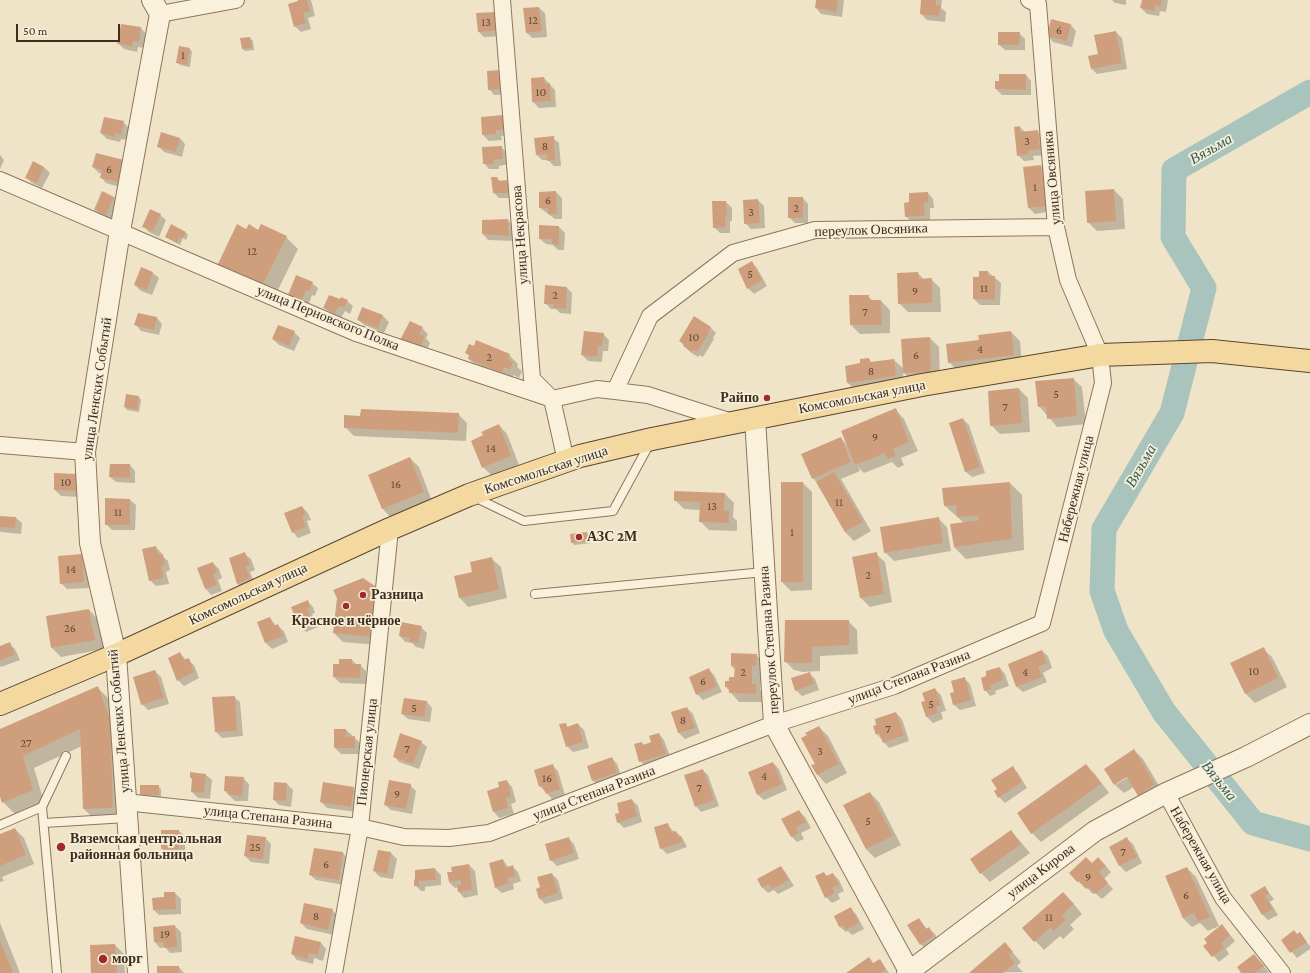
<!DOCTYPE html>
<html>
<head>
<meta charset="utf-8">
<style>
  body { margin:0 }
  #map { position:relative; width:1310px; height:973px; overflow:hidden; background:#f0e4c8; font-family:"Crimson Pro",serif }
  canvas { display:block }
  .scale { position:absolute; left:16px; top:24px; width:104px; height:18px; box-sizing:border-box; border:2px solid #3d2e20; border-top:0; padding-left:5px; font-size:12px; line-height:14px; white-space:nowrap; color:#3d2e20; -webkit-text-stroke:3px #f7eed8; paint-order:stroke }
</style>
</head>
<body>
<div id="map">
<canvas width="1310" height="973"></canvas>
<div class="scale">50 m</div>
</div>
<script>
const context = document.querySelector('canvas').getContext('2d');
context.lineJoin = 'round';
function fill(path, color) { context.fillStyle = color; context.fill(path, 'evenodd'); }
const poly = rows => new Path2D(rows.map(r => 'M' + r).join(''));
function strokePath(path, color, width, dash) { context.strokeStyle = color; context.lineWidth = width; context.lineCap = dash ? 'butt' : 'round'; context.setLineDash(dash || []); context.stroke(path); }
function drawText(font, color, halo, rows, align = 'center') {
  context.font = font + ' "Crimson Pro",serif'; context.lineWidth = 3.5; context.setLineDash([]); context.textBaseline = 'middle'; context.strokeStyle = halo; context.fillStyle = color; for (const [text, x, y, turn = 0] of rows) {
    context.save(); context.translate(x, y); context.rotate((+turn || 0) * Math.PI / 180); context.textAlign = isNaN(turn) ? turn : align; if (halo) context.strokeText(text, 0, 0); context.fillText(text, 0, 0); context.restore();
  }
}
const shadow = poly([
  [299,0,311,0,315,16,308,18,311,29,301,32,295,26],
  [817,0,844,0,842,17,821,14,816,8],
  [922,0,942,0,941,8,946,12,945,22,927,20,921,14],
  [1112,0,1126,0,1126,5,1115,3],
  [1143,0,1168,0,1166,12,1160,11,1159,16,1147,14,1141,8],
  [539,8,545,13,547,37,532,38,527,33],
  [494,13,500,18,502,36,484,37,479,32],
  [1071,25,1076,31,1072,47,1053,42,1048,36],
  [141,28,146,34,144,48,138,47,137,52,124,49,119,44],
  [1116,32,1122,38,1127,69,1097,74,1092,69,1099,55],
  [1019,33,1025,39,1025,50,1005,50,999,45],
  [250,38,253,41,254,50,245,51,243,49],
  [189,49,192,51,190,67,180,65,178,63],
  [488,72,507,94,494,95,489,89],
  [1026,75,1031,81,1031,95,1002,95,996,89],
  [544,78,555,90,556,107,539,108,533,102],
  [504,116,511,135,501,136,502,140,489,141,483,135],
  [123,122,129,128,126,140,121,139,120,142,107,139,101,133],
  [1020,127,1025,132,1037,131,1043,137,1045,155,1033,156,1034,160,1024,161,1018,155],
  [180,138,185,144,182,157,164,152,159,147],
  [553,138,559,143,561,166,554,166,548,160,542,160,537,155],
  [501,147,507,153,509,164,499,166,499,169,489,169,484,163],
  [0,155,4,160,0,169],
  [123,161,123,188,106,183,101,177,102,174,99,173,93,167],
  [34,163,44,167,50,173,42,188,32,183,27,178],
  [1041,166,1047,172,1052,211,1035,214,1029,208],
  [497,178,501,182,507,181,513,187,514,198,499,198,494,193],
  [1114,190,1123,199,1125,229,1097,231,1088,222],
  [556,192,562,198,562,219,555,219,540,208,540,193],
  [928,193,933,199,934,208,930,208,930,222,911,222,906,216],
  [114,197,120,203,112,220,101,216,96,210],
  [803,198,808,204,808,223,795,223,789,217],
  [758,200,764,206,765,228,751,229,745,223],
  [726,202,732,208,732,221,730,221,730,233,720,233,714,227],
  [160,215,166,220,159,237,149,232,143,226],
  [508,220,514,226,515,241,488,240,483,234,483,221],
  [559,227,565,233,564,250,558,250,553,245,546,244,540,239],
  [259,231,286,237,298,249,273,300,230,277],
  [186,233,188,235,186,240,183,238,180,245,166,237],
  [751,262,757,268,767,286,754,294,748,288],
  [988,272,1001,283,1000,305,980,305,974,299,980,278],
  [153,273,159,278,152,295,141,291,135,285],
  [918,273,924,280,931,279,940,288,941,312,908,312,899,303],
  [312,283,318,288,315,296,312,295,308,306,295,300,289,294],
  [566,287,572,293,571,314,560,313,556,309,551,309,545,303],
  [868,296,873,301,881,301,890,310,890,333,860,334,851,325],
  [340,300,347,301,353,306,350,314,345,311,341,318,330,313,324,308],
  [363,308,383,316,389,322,384,333,364,325,359,320],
  [157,318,162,324,159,335,141,331,136,325],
  [710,327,716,333,713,338,714,339,703,357,700,355,698,357,690,352,680,341],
  [422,328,428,334,426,338,430,343,425,354,407,346],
  [294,332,300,338,294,351,279,345,273,339],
  [1011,332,1020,341,1022,364,958,371,949,362,980,341],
  [603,334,609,340,608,351,603,351,602,362,588,361,582,355],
  [930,338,939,347,940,380,913,382,903,372,904,384,857,392,848,383,847,367,861,364,869,359,872,363,894,360,904,369],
  [466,353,509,355,518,364,517,367,522,371,519,378,513,375,511,381,478,368,469,359,470,356],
  [1073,379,1082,387,1086,424,1057,427,1039,406],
  [1019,389,1028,398,1030,432,1000,434,991,425],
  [139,397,141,400,139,412,127,410,125,407],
  [896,410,904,419,918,451,901,458,904,465,898,468,892,462,864,473,858,467,860,471,841,479,871,531,854,541,845,532,817,483,813,478,841,438,848,446],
  [458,414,467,423,466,441,354,436,345,427],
  [963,419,969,425,985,473,972,477,966,472],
  [499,425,507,434,519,465,492,476,483,467,484,436],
  [410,458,419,467,432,501,391,518,383,509,369,476],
  [130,465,135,471,135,483,116,482,110,477],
  [77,475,82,497,61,496,55,490],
  [803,483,812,492,812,590,791,591,782,582],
  [1010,483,1022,495,1024,550,966,559,954,547,964,523,944,505,943,489],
  [725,494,734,503,733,517,737,521,737,531,709,530,700,521,700,510,684,509,675,500],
  [130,500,136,505,135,530,112,530,106,524],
  [302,507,308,513,311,520,307,521,311,533,298,538,293,532],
  [0,517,16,518,22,523,21,534,1,532,0,531],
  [938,518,947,527,951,551,894,561,885,552],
  [587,533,590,535,591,543,574,545,572,542],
  [155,547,161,552,162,556,168,561,170,570,166,572,169,584,156,586,150,580],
  [245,554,251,559,255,570,250,572,255,584,244,590,238,584,230,559],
  [876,554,885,562,892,602,870,607,861,598],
  [82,555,87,561,89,588,67,589,61,583],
  [492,559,501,567,507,598,468,607,460,598,473,573],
  [213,563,219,569,222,578,218,580,222,591,211,595,206,589],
  [374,587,383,596,378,645,343,642,334,633],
  [307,601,313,607,315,613,312,614,318,627,306,632,300,626],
  [89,610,98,619,104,649,61,657,52,648,47,616],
  [270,618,276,626,278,626,284,631,288,642,272,649,266,643,259,623],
  [848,621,857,630,858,654,820,656,820,671,803,672,794,670,785,661],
  [421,627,427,633,424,649,416,647,412,643,405,642,400,636],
  [9,643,15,649,20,660,1,667,0,666,0,647],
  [1263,649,1272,657,1287,687,1255,703,1246,694,1232,664],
  [1042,651,1048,656,1052,668,1043,673,1047,682,1023,692,1017,687],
  [180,653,186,660,188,660,194,665,199,678,184,686,178,680],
  [756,655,765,664,765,675,761,675,760,690,764,694,764,702,739,702,726,687,735,678,735,670,732,666],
  [352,660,357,665,360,665,366,671,366,684,340,683,334,677],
  [1000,668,1005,674,1009,686,995,691,996,694,990,696,985,690,988,677],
  [708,669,714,675,722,692,703,700,697,694],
  [155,671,161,677,169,704,148,710,142,704],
  [809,673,815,679,819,690,802,696,796,690],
  [964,678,970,684,976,706,960,710,954,705,955,692],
  [97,687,109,699,125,820,96,821,84,809,82,746,34,768,44,802,15,814,3,802,0,794,0,730],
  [935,689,941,695,946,711,941,712,943,719,933,723,927,717,923,703,926,702],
  [234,697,240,702,243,736,222,738,216,732,213,698],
  [427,702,432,708,430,722,408,719,402,714],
  [687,708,693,714,700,733,685,739,679,733,672,713],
  [896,713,902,719,909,741,889,748,877,734],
  [565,724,568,727,578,724,584,730,589,748,573,752,567,746],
  [819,727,828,736,847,773,826,784,818,775,813,766,816,764],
  [335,730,346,730,352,735,352,738,354,737,360,743,360,754,341,754,335,748],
  [659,734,664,740,671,759,646,767,640,761,642,743,644,745,652,743],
  [421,742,427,747,419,769,399,762,394,756],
  [1134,750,1143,759,1164,794,1148,804,1139,795,1134,787,1124,793,1115,785,1132,775,1130,773,1115,783,1115,785,1106,770],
  [612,758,617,764,622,778,599,786,593,781],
  [773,763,779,769,787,790,764,800,758,795,749,772],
  [552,765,558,771,565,795,552,799,540,786],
  [1086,765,1095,774,1109,793,1041,842,1032,833,1018,814],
  [1013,768,1018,773,1027,788,1005,803,999,797,999,789],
  [702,770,708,775,719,806,701,812,696,806],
  [206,775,212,780,210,799,198,798,192,792,193,780,191,778],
  [243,778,249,784,248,801,235,801,225,791],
  [507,781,512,787,516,802,511,804,514,814,499,818,494,812,500,788],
  [287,784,293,790,291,807,279,805,274,800],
  [410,785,416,791,412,814,391,810,385,805],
  [158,786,161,789,161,797,144,797,141,794],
  [353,788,359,794,356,812,327,808,321,802],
  [870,793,879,802,901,845,875,858,866,849,845,806],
  [632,800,638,806,642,822,624,828,618,822,620,814],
  [799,811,805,817,811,828,801,833,804,839,797,842,791,836],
  [667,824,674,832,676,832,682,837,687,847,667,854,661,848],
  [15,829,24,838,34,864,2,877,4,881,0,882,0,836],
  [179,831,185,836,185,854,168,854,162,849],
  [1011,831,1019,840,1030,853,990,882,981,873,971,860],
  [265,838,271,844,269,864,251,862,245,856],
  [568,838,574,844,579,859,557,866,551,860],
  [1127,839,1133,844,1142,863,1126,872,1120,866,1110,847],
  [378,851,391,853,397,859,393,879,380,877,374,871],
  [343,853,348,859,344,885,316,880,310,875],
  [503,860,509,868,513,867,518,872,521,881,513,884,514,889,502,893,496,888],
  [1092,864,1104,864,1111,872,1104,879,1113,889,1102,899,1095,893,1093,894,1085,886,1084,887,1070,873],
  [469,865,475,871,478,895,464,898,459,892,458,887,455,888,449,882],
  [781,867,786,873,794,886,778,894,774,890,768,893,762,887],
  [1187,868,1196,877,1219,926,1208,931,1200,923,1192,927,1183,918,1166,877],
  [435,869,441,875,441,885,425,887,425,891,421,891,415,885,415,881],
  [824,873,828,877,833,874,839,880,844,891,838,894,840,899,832,903,826,897],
  [552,874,558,880,563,899,545,904,539,898,541,888],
  [1265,888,1274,899,1270,902,1278,915,1268,920,1263,915,1251,896],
  [175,893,181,899,181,914,159,915,154,910,165,898],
  [1072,902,1082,914,1070,925,1074,929,1063,939,1060,936,1044,950,1023,928],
  [850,909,856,914,864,929,852,935,848,931,846,932,840,927,835,917],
  [332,910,338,916,334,935,307,929,301,923],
  [918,919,927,929,929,928,935,934,939,942,926,950,921,944],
  [0,923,20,973,0,973],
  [1222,925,1235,941,1226,949,1229,954,1219,962,1205,946],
  [175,926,181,932,182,952,170,953,165,947,160,948,155,942,154,928],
  [1300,934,1310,946,1310,949,1297,958,1282,940],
  [321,943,326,949,323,961,314,958,313,964,297,960,292,954],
  [1005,944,1021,962,1017,966,1023,972,971,973],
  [115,945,124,954,125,973,92,973],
  [869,958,874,964,879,960,889,973,847,973],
  [1259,961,1269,972,1268,973,1243,973],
  [179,967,184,973,158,973]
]);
const river = poly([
  [1310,92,1174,170,1173,237,1204,288,1172,413,1104,529,1102,591,1116,631,1164,712,1253,823,1310,839]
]);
const building = poly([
  [298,0,307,0,310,11,303,13,306,23,294,27,288,4,298,1],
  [816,0,838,0,836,12,815,8],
  [921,0,936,0,936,5,941,5,939,16,920,14],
  [1142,0,1162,0,1161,6,1155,5,1154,11,1140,8],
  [539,7,542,31,526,33,523,8],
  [495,12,496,31,478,32,476,13],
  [1051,19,1071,24,1067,41,1047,36],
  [121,24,141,27,139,42,133,41,132,46,117,44],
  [1116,31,1122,63,1091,69,1088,56,1098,54,1094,35],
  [998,32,1020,32,1019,45,998,45],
  [250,37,252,48,242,49,240,38],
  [179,46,190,48,187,65,176,63],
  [501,70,502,89,488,90,487,71],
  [999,74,1026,74,1026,90,995,89,995,81,999,81],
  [544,77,545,84,550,83,551,101,532,102,531,78],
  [504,115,505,130,496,130,496,134,482,135,481,117],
  [104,117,124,121,121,135,115,133,115,137,100,133],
  [1020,126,1020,132,1038,130,1040,149,1028,151,1029,154,1017,156,1014,127],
  [161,132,180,138,176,152,157,147],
  [554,136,555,160,547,161,547,154,536,155,534,138],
  [502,146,503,159,493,160,494,164,483,164,482,147],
  [96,153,124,160,118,182,100,178,102,170,92,167],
  [33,161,44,167,37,183,25,178],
  [1041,165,1047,206,1028,208,1023,167],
  [491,177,497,177,498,181,507,180,509,193,493,193],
  [1114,189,1116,221,1087,223,1085,191],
  [102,191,114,197,106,215,94,210],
  [556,191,557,214,548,214,548,208,539,208,539,192],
  [928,192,928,202,924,203,925,216,905,217,904,203,909,202,909,193],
  [788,197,803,197,803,218,788,218],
  [758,199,760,223,744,224,743,200],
  [712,201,726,201,727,216,725,216,725,227,713,228],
  [150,209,161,214,153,231,142,227],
  [508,219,509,236,482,234,482,220],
  [171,224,186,232,183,238,180,237,177,243,165,237],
  [237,224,246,229,249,224,258,230,261,224,287,236,261,288,217,266],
  [539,225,559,226,559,245,552,244,552,239,539,239],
  [752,261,762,280,747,289,738,269],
  [141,267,153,272,147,290,134,285],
  [979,271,988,271,988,276,995,276,995,300,973,299,973,277,979,277],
  [918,272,919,279,932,278,932,303,898,304,897,273],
  [296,275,313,282,309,291,306,290,302,300,288,295],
  [545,285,567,287,566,309,553,308,554,304,544,304],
  [329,295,340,299,341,297,348,300,344,308,339,306,335,313,323,308],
  [849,295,869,295,869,300,881,300,882,325,850,325],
  [362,307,383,315,378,328,357,320],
  [138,313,157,317,154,330,134,325],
  [694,316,711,327,708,332,709,333,697,352,694,350,692,352,683,346,684,344,679,341],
  [410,321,423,327,419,334,425,336,419,349,400,340],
  [278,325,295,331,289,346,272,339],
  [584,331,604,333,602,346,598,346,597,357,581,355],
  [1011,331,1014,355,948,363,946,344,979,340,978,335],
  [930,337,931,372,903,373,901,339],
  [476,340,510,354,508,359,513,362,510,370,504,367,502,373,468,359,469,355,465,353,469,344,474,346],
  [869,358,870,362,894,359,896,376,847,383,845,366,860,363,860,359],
  [1074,378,1077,416,1047,419,1046,406,1038,407,1035,381],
  [1019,388,1022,423,990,426,988,391],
  [126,394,139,396,137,410,124,407],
  [896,408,909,442,893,449,895,456,888,459,885,453,855,465,841,431],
  [361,409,459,413,458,433,344,428,344,415,360,416],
  [963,418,980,467,965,472,949,423],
  [499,424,511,456,482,468,471,441,483,435,481,432],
  [841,437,851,462,812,479,801,454],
  [410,457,424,492,382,509,368,475],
  [110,464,130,464,130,478,109,477],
  [834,472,863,522,845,532,816,482],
  [54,473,77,474,77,491,54,490],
  [781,482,803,482,803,582,781,582],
  [1010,482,1012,539,954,547,950,524,979,520,978,516,957,517,956,505,944,506,942,488],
  [674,491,725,493,724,511,729,511,729,523,699,522,700,502,674,501],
  [105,498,130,499,130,525,105,525],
  [302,506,306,514,302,516,306,527,292,533,284,513],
  [0,516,16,517,15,528,0,527],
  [939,517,943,543,884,553,880,527],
  [587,532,588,541,571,543,570,534],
  [156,546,158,555,163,554,165,565,161,566,164,578,149,581,142,549],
  [245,552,250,565,245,566,250,578,237,584,229,558],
  [877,552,884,594,860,598,852,557],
  [82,554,84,582,60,584,58,556],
  [492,557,499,590,459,598,454,576,472,572,470,562],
  [213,562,217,572,213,574,217,585,205,589,197,568],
  [363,578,375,586,370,637,333,633,337,598,333,590],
  [308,600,310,607,307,608,312,621,299,627,291,607],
  [89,609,95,640,51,648,46,616],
  [270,617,274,626,278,624,283,636,265,643,257,622],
  [785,620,849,620,849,645,812,647,812,663,794,663,784,662],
  [401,622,422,626,418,643,409,641,410,638,399,636],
  [10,642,15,655,0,660,0,646],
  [1264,647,1278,678,1245,694,1230,663],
  [1042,650,1047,663,1038,667,1042,677,1016,687,1008,664],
  [180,652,184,660,189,658,194,672,177,681,168,658],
  [731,653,757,654,756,666,752,666,752,684,756,684,756,694,729,693,729,687,725,687,725,681,729,681,729,677,734,677,735,667,731,666],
  [339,659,352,659,352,664,361,664,360,678,333,677,333,664,339,664],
  [1000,667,1003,680,990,685,991,689,984,691,981,678,986,676,986,671],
  [709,668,717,686,696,695,689,677],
  [155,670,164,698,141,705,133,677],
  [810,672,814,684,795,691,791,678],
  [965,677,971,700,953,705,950,693,954,692,951,681],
  [98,686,110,719,113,808,83,809,80,729,23,756,33,790,2,803,0,797,0,729],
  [935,688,941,705,936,707,938,713,926,717,921,702,925,701,922,693],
  [235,696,237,731,215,732,212,697],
  [404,698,427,701,424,717,401,714],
  [687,707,695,728,678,733,671,712],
  [896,712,904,735,883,743,879,733,876,735,873,726,876,725,875,719],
  [566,723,567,727,578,723,583,742,566,747,559,724],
  [819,726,839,764,817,775,811,765,815,764,801,738,807,735,805,733],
  [334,729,346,729,346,737,355,736,355,748,334,748],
  [400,733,422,741,413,764,393,757],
  [659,733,666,754,639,762,634,744,642,742,643,745,651,742,649,736],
  [1134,749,1155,784,1138,796,1127,777,1114,785,1104,769],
  [612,757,617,773,592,781,587,766],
  [773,762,782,784,757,795,748,772],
  [553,764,560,789,546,794,542,786,539,787,534,770],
  [1086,764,1101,784,1031,834,1017,813],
  [1013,766,1022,782,998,798,994,791,997,789,991,780],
  [703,769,714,800,695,807,684,775],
  [190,772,206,774,204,793,191,792,192,778,190,778],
  [225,776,244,777,242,796,228,795,228,791,224,791],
  [389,780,411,784,406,809,384,805],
  [507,780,511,796,506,798,508,808,493,812,487,791,499,787,498,782],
  [274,782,287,783,286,801,273,800],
  [323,782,354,787,351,807,320,802],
  [140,785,159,785,159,795,140,795],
  [870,792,893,836,866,849,843,805],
  [632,799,637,816,617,823,615,814,619,813,617,803],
  [799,810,806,822,796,827,799,833,791,837,781,819],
  [668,823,671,832,676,831,678,837,681,837,682,842,660,849,654,827],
  [15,828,26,855,0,866,0,834],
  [161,830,179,830,179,849,161,849],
  [1011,830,1021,844,980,874,970,859],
  [247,835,266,837,263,859,244,856],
  [569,837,574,853,550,861,545,844],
  [1127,837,1137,857,1119,866,1109,847],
  [314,848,343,852,339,880,309,875],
  [378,850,391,852,387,874,373,871],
  [1086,857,1092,863,1098,857,1106,866,1099,872,1108,883,1095,894,1089,887,1086,889,1079,881,1077,882,1069,873],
  [503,859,505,868,513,865,515,876,508,878,509,883,495,888,489,863],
  [469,864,472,890,458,892,457,886,461,885,461,880,449,882,447,872,452,872,451,867],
  [781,866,789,880,772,889,769,884,762,888,757,879],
  [1187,867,1210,917,1198,922,1194,913,1183,918,1165,876],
  [435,868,436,880,419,881,419,886,414,886,414,880,415,879,415,870],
  [824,872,826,876,833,873,839,885,832,888,835,893,825,898,815,876],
  [552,873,558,893,539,899,536,889,540,887,537,877],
  [1265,886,1269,893,1265,896,1273,909,1262,915,1250,895],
  [164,892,175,892,176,909,153,910,152,898,164,897],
  [1063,892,1074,904,1062,915,1066,920,1053,931,1051,927,1034,942,1022,928],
  [304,903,333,909,328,930,300,923],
  [851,907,859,923,845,930,843,925,839,927,834,916],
  [919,918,926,929,929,927,934,936,920,945,907,925],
  [1222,924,1230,935,1221,943,1224,948,1212,957,1203,946,1207,943,1204,939],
  [175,925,177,947,164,948,163,942,154,942,153,927],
  [1294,930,1297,934,1300,932,1307,942,1290,953,1281,940],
  [295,936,321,942,318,955,309,953,307,959,291,954],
  [0,940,13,973,0,973],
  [1005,942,1013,952,1009,956,1015,963,1003,973,969,973],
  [115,944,117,973,91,973,90,945],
  [1254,954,1264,966,1255,973,1241,973,1237,967],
  [869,957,873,963,880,959,886,969,880,973,846,973],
  [157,966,179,966,179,973,157,973]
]);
const service = poly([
  [474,497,524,521,613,511,650,443],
  [535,594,764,572],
  [42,807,57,973],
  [44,823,127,818],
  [0,825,42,807,66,756]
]);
const minor = poly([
  [502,0,532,379,552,399,566,461],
  [160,14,236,0],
  [0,180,356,333,552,399,597,389,615,391,648,395,732,422],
  [615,391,650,316,733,253,815,230,1056,227],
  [0,445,85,452],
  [1166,793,1223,898,1282,973],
  [125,802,360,827,404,837,449,838,489,833,774,724,894,686,1042,623,1103,383,1100,355,1068,280,1056,227,1038,4,1029,0],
  [334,973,360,827,390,529]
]);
const tertiary = poly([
  [755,419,774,724,909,971],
  [138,973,116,655,90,543,85,452,120,231,160,14,152,0],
  [907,973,1095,831,1166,793,1246,757,1310,724]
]);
const primary = poly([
  [0,704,116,655,390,529,469,495,580,456,652,439,922,385,1100,355,1212,351,1310,361]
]);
const markers = [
  [767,398,4,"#9e2a2b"],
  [579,537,4,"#9e2a2b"],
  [363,595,4,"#9e2a2b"],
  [346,606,4,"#9e2a2b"],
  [61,847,5,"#9e2a2b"],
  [103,959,5,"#9e2a2b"]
];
const numberNames = [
  ["12",533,20],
  ["13",486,22],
  ["6",1059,30],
  ["1",183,55],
  ["10",541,92],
  ["3",1027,141],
  ["8",545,146],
  ["6",109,169],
  ["1",1035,187],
  ["6",548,200],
  ["2",796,208],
  ["3",751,212],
  ["12",252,251],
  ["5",750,274],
  ["11",984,288],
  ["9",915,291],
  ["2",555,295],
  ["7",865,312],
  ["10",694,337],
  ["4",980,349],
  ["6",916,355],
  ["2",489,357],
  ["8",871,371],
  ["5",1056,394],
  ["7",1005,407],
  ["9",875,437],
  ["14",491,448],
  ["10",66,482],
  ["16",396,484],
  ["11",839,502],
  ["13",712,506],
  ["11",118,512],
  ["1",792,532],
  ["14",71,569],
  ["2",868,575],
  ["26",70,628],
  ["10",1254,671],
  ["2",743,672],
  ["4",1025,672],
  ["6",703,681],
  ["5",931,704],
  ["5",414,708],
  ["8",683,720],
  ["7",888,729],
  ["27",26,743],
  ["7",407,749],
  ["3",820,751],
  ["4",764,776],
  ["16",547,778],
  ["7",699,788],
  ["9",397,794],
  ["5",868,821],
  ["25",255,847],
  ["7",1123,852],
  ["6",326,864],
  ["9",1088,877],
  ["6",1186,895],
  ["8",316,916],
  ["11",1049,917],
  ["19",165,934]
];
const streetNames = [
  ["улица Овсяника",1052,178,-95],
  ["переулок Овсяника",871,230,-2],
  ["улица Некрасова",520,235,-94],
  ["улица Перновского Полка",328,318,22],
  ["улица Ленских Событий",97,389,-82],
  ["Комсомольская улица",862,397,-11],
  ["Комсомольская улица",546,470,-18],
  ["Набережная улица",1076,489,-76],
  ["Комсомольская улица",248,594,-25],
  ["переулок Степана Разина",769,640,-94],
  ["улица Степана Разина",909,677,-21],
  ["улица Ленских Событий",119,721,-95],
  ["Пионерская улица",367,752,-84],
  ["улица Степана Разина",594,793,-21],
  ["улица Степана Разина",268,817,6],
  ["Набережная улица",1201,855,60],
  ["улица Кирова",1041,871,-37]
];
const poiNames = [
  ["Райпо",759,398,"right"],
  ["АЗС 2М",587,537],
  ["Разница",371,595],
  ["Красное и чёрное",346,621,"center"],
  ["Вяземская центральная",70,839],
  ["районная больница",70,855],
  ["морг",112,959]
];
const waterNames = [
  ["Вязьма",1211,149,-30],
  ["Вязьма",1141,466,-60],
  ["Вязьма",1219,781,51]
];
fill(shadow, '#0003');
strokePath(river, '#a9c4bc', 25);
fill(building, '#cf9f7d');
strokePath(service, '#8d765c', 10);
strokePath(minor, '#8d765c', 18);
strokePath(tertiary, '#8d765c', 22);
strokePath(primary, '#5b4430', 24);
strokePath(service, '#faf1dc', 8);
strokePath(minor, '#faf1dc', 16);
strokePath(tertiary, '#faf1dc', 20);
strokePath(primary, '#f3d9a0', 22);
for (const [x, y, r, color] of markers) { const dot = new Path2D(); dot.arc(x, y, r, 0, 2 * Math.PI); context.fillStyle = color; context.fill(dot); strokePath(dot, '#f7eed8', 1.5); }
drawText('12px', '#624a37', null, numberNames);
drawText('14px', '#3d2e20', '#f7eed8', streetNames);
drawText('bold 14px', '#3d2e20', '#f7eed8', poiNames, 'left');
drawText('italic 15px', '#2f5d5a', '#f7eed8', waterNames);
</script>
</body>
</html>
